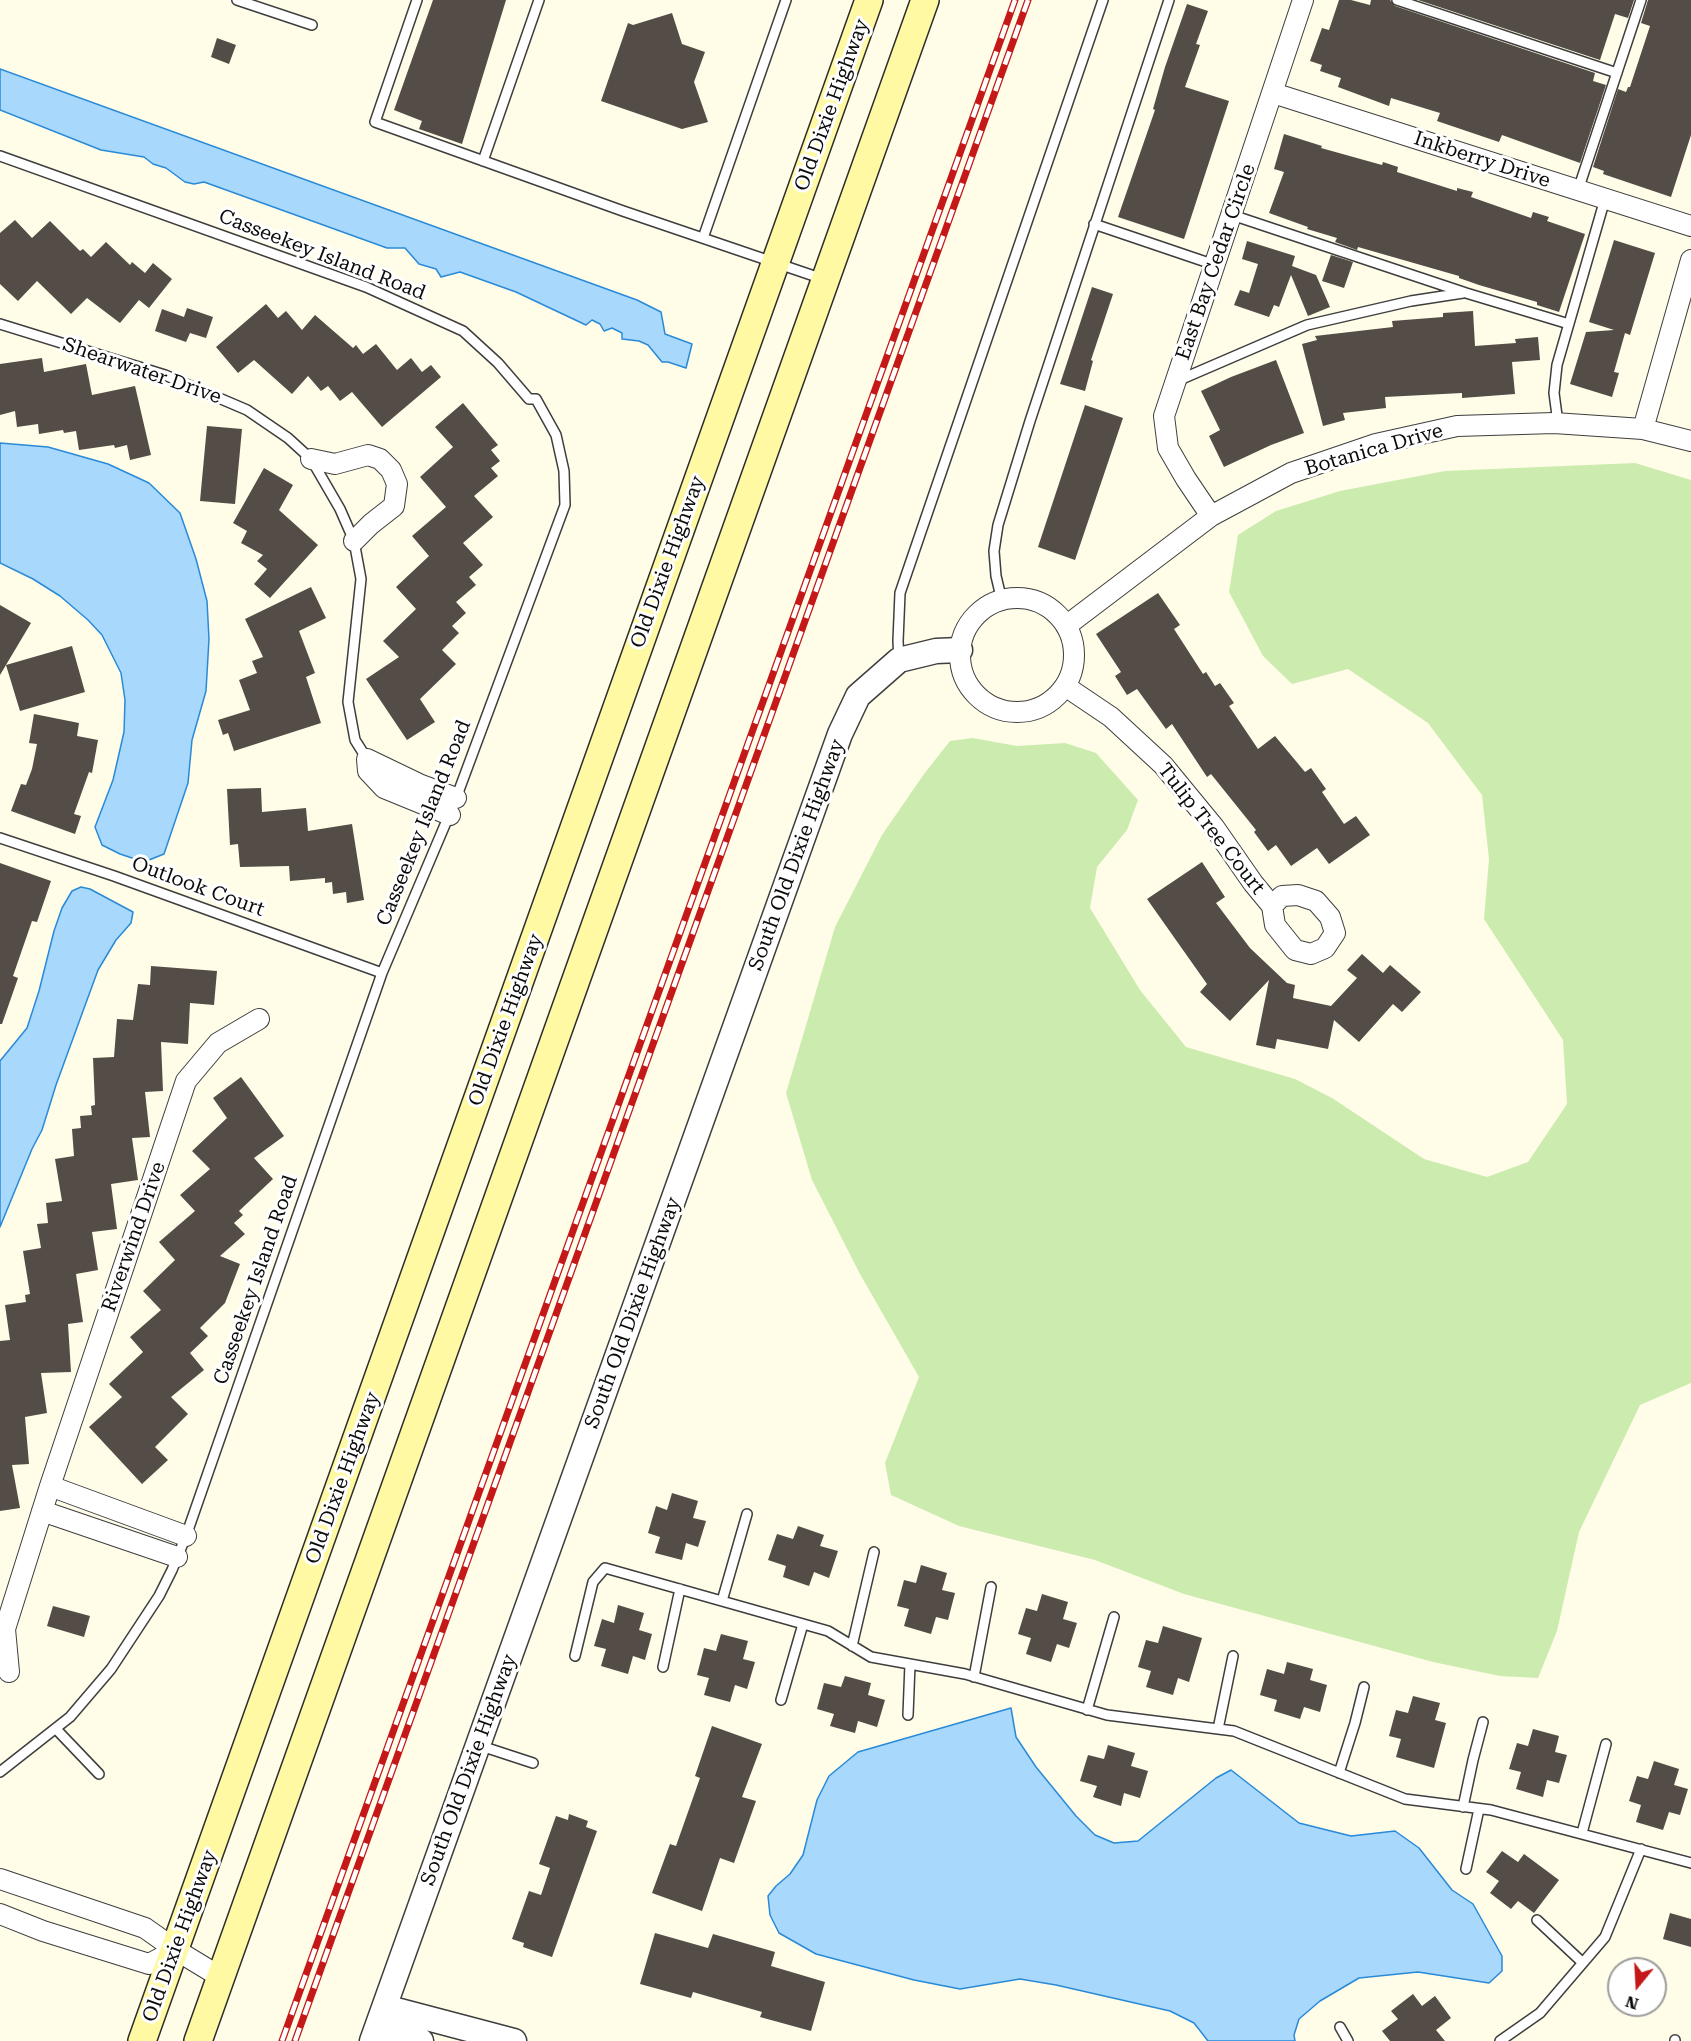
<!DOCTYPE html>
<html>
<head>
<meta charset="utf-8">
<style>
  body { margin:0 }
  #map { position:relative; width:1691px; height:2041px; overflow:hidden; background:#fffce8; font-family:"Roboto Serif",serif }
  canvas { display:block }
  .north { position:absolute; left:1607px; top:1957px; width:60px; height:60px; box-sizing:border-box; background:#fff; border:2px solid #9d9d9d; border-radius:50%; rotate:198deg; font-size:16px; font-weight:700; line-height:24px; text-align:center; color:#0b0b0b }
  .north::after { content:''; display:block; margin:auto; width:21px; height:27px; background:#c51818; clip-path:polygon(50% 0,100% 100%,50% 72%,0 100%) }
</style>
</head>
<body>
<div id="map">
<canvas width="1691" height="2041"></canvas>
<div class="north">N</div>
</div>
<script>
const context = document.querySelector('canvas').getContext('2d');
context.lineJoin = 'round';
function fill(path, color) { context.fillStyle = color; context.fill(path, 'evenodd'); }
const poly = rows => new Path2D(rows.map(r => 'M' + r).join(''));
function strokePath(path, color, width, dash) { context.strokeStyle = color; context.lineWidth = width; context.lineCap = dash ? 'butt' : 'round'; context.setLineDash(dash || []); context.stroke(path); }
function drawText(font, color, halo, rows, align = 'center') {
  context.font = font + ' "Roboto Serif",serif'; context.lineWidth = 6; context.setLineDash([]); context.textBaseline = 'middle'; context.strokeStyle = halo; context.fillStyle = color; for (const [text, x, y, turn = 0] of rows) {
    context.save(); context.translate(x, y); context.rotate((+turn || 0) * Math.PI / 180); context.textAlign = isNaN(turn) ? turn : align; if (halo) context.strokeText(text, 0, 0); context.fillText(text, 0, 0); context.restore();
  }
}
const green = poly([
  [1635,463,1691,480,1691,1383,1640,1405,1579,1532,1557,1631,1538,1678,1500,1676,1433,1662,1184,1594,1095,1560,959,1526,891,1495,885,1463,919,1377,860,1274,812,1180,786,1093,835,927,882,835,924,774,950,741,973,738,1017,746,1065,743,1096,753,1138,800,1127,830,1097,867,1090,908,1140,990,1186,1047,1295,1079,1332,1098,1424,1159,1487,1177,1528,1162,1567,1104,1563,1040,1484,919,1489,859,1482,795,1428,723,1348,669,1292,684,1263,656,1229,592,1238,535,1276,511,1340,491,1445,471]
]);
const water = poly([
  [0,69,637,300,661,312,665,334,692,344,686,368,668,362,662,362,648,345,639,341,622,339,622,333,612,328,604,331,600,324,592,320,586,325,516,292,460,272,441,277,436,269,419,264,405,248,387,248,204,182,194,184,185,182,166,168,153,164,144,157,101,150,0,110,0,69],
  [0,443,48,447,108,464,149,483,180,513,196,559,207,601,209,639,206,691,192,740,188,783,164,854,144,862,120,854,102,845,95,827,113,780,124,732,125,700,121,673,102,635,88,620,60,596,33,579,0,563,0,443],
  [81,887,90,889,133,912,131,923,116,940,98,970,56,1085,42,1130,32,1149,0,1227,0,1061,27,1028,39,991,54,931,62,908,72,891,81,887],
  [1011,1708,1016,1737,1036,1767,1076,1816,1095,1835,1114,1843,1138,1841,1216,1778,1231,1770,1299,1823,1351,1836,1395,1831,1419,1848,1452,1890,1473,1904,1502,1956,1502,1971,1489,1983,1418,1972,1359,1978,1320,2001,1299,2019,1294,2035,1295,2041,1208,2041,1194,2023,1170,2011,1056,1985,1020,1979,960,1989,914,1980,816,1954,779,1933,770,1915,768,1896,776,1886,790,1874,803,1855,817,1800,829,1776,858,1752,1011,1708]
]);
const building = poly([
  [433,0,506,0,462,144,419,129,422,121,394,110],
  [1339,0,1351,0,1370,5,1371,0,1390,0,1395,6,1595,73,1593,81,1606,85,1580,163,1502,135,1499,142,1437,121,1440,113,1391,98,1389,106,1338,87,1341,78,1320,71,1322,65,1310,61,1322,28,1329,30],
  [1418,0,1634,0,1628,18,1615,14,1600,60],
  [1648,0,1691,0,1691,135,1671,197,1603,174,1604,171,1593,167,1618,89,1626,92,1628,87,1630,87,1650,26,1641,23],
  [1187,4,1208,11,1196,44,1200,45,1185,87,1229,101,1184,239,1118,217,1155,110,1153,109,1165,67],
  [672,13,682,44,705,52,694,82,708,122,682,129,601,101,628,23,633,25],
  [217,38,236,45,229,64,211,57],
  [1284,134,1322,146,1321,148,1382,165,1383,162,1398,167,1397,172,1457,191,1457,188,1473,192,1471,197,1531,218,1533,212,1549,217,1547,221,1585,234,1559,312,1537,305,1537,302,1479,285,1459,278,1459,276,1358,247,1357,250,1335,242,1337,238,1307,229,1308,227,1269,213,1284,172,1274,169],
  [15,220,32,238,50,221,80,251,83,249,91,257,106,242,130,265,132,262,145,273,153,263,172,279,149,308,139,300,120,323,87,298,71,314,37,281,18,301,0,284,0,233],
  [1614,240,1655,253,1630,335,1625,333,1614,372,1619,373,1612,397,1570,384,1586,332,1614,330,1589,322],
  [1247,241,1295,256,1292,266,1316,275,1330,307,1308,316,1291,275,1279,307,1274,305,1269,317,1234,305,1240,290,1249,293,1258,264,1242,259],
  [1331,255,1353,262,1344,288,1322,281],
  [1092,287,1113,294,1091,360,1093,361,1085,391,1060,384],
  [266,304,278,318,286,311,302,330,315,315,353,348,356,345,363,354,376,344,397,370,411,358,422,372,431,365,441,377,382,427,352,392,340,401,328,386,321,391,308,376,292,394,254,360,238,373,216,347],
  [187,308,213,317,206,338,190,333,186,342,155,331,162,309,184,317],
  [1473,311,1475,346,1516,343,1515,339,1538,337,1540,360,1512,362,1515,394,1462,398,1462,393,1385,397,1386,408,1343,413,1345,420,1323,426,1302,344,1317,340,1315,336,1393,327,1392,321,1443,317,1443,313],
  [42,358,44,372,86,364,92,395,135,386,151,455,130,460,127,445,115,448,114,445,79,450,76,431,64,433,63,430,39,434,38,424,17,427,15,411,0,415,0,364],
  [1276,360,1304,433,1271,445,1224,467,1209,436,1220,430,1201,391,1231,377],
  [463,403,498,445,491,450,500,461,491,468,498,476,474,496,493,517,463,543,483,565,469,577,476,585,456,602,466,613,452,626,459,633,442,650,456,664,420,699,435,722,407,740,366,679,399,657,383,641,416,609,396,587,429,556,412,536,446,507,420,477,453,447,435,427],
  [1085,405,1123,418,1075,560,1038,547],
  [207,426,242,429,235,504,200,501],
  [264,468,293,485,279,510,318,545,270,598,254,584,267,569,257,561,263,555,241,543,247,531,233,523],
  [311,587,326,618,299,631,315,673,306,677,321,723,234,751,228,733,223,735,218,720,250,710,239,680,257,673,252,661,263,657,245,619],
  [1158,593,1180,625,1174,629,1203,674,1206,672,1215,686,1220,683,1234,703,1229,706,1258,749,1275,736,1305,772,1311,768,1326,789,1322,792,1344,824,1356,816,1370,835,1329,864,1317,848,1291,866,1276,845,1268,851,1254,832,1256,830,1211,774,1207,777,1172,724,1166,729,1137,689,1127,695,1115,676,1121,672,1096,634],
  [0,605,31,623,0,675],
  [72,646,85,692,20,711,6,665],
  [34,714,79,723,77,736,98,740,92,773,89,772,74,814,81,816,75,834,11,811,21,784,26,785,32,769,37,744,29,743],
  [261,788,262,812,306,808,308,831,352,824,364,900,347,903,346,892,333,894,332,882,325,883,325,878,290,881,289,866,240,867,238,844,230,845,227,789],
  [1202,862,1225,897,1216,903,1250,948,1287,983,1295,985,1293,998,1331,1006,1357,978,1347,970,1362,954,1383,973,1390,965,1421,992,1402,1012,1393,1004,1359,1042,1334,1020,1328,1049,1277,1039,1275,1049,1256,1045,1269,980,1230,1021,1200,992,1207,984,1147,899],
  [0,863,51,881,37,922,32,921,13,976,18,978,2,1024,0,1024],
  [151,966,217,971,214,1005,190,1003,188,1044,161,1042,163,1091,145,1092,150,1137,132,1138,138,1180,111,1184,117,1229,92,1232,98,1270,76,1274,83,1322,68,1324,71,1372,41,1373,47,1413,25,1417,29,1464,12,1465,20,1508,0,1511,0,1341,10,1340,5,1305,26,1302,25,1295,30,1294,23,1251,41,1248,37,1224,48,1223,46,1203,62,1201,55,1159,74,1156,72,1129,81,1128,80,1116,92,1115,91,1106,95,1105,93,1058,114,1057,117,1019,133,1020,138,984,150,985],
  [241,1077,284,1136,254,1158,273,1179,239,1211,243,1215,234,1223,245,1234,220,1256,240,1264,225,1303,200,1328,208,1336,190,1353,204,1370,171,1397,188,1414,155,1447,168,1460,142,1484,89,1427,122,1397,109,1384,143,1352,130,1337,161,1310,143,1291,175,1260,159,1242,195,1211,180,1195,210,1169,192,1151,227,1118,213,1098],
  [672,1493,698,1501,693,1518,706,1521,698,1547,686,1543,682,1560,655,1553,660,1537,648,1533,656,1506,667,1510],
  [798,1526,824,1535,820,1546,838,1551,829,1578,814,1572,809,1586,783,1577,786,1566,768,1560,777,1534,793,1539],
  [921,1565,947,1573,942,1590,955,1593,948,1620,936,1617,931,1634,904,1626,909,1609,897,1606,904,1580,916,1583],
  [1042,1594,1068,1602,1063,1619,1077,1623,1069,1648,1057,1644,1051,1662,1026,1654,1031,1638,1018,1634,1026,1608,1037,1611],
  [618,1605,644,1613,639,1630,652,1634,645,1660,633,1656,628,1674,601,1666,606,1649,594,1646,602,1619,614,1623],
  [53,1606,90,1616,84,1637,47,1626],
  [1163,1626,1202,1638,1189,1682,1178,1678,1173,1695,1146,1687,1151,1671,1138,1667,1146,1640,1158,1643],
  [721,1634,748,1641,743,1659,755,1662,747,1689,735,1685,730,1702,704,1695,709,1678,697,1675,704,1648,716,1651],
  [1287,1662,1313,1669,1310,1680,1327,1685,1320,1712,1304,1707,1300,1719,1274,1711,1277,1700,1260,1695,1267,1669,1284,1674],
  [845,1676,871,1683,868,1695,885,1700,877,1727,858,1721,855,1733,830,1726,834,1714,817,1709,824,1683,841,1687],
  [1413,1696,1440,1703,1435,1720,1446,1723,1434,1768,1396,1757,1401,1739,1389,1736,1396,1710,1408,1713],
  [712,1726,762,1744,742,1797,756,1801,734,1863,720,1858,702,1911,652,1893,670,1844,676,1846,700,1778,695,1776],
  [1533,1729,1559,1736,1555,1752,1567,1755,1559,1783,1547,1780,1543,1797,1516,1789,1521,1772,1509,1769,1517,1743,1528,1746],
  [1108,1745,1135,1753,1131,1766,1148,1771,1140,1798,1124,1793,1121,1806,1093,1797,1097,1786,1080,1781,1088,1755,1104,1759],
  [1654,1761,1679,1769,1674,1785,1688,1789,1680,1815,1669,1812,1663,1830,1636,1822,1641,1805,1629,1801,1637,1776,1648,1779],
  [569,1814,588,1821,586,1827,597,1831,552,1957,523,1947,524,1943,512,1939,529,1891,541,1895,550,1868,539,1864,556,1816,568,1820],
  [1502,1851,1518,1862,1524,1854,1559,1880,1534,1913,1518,1901,1511,1909,1490,1893,1499,1881,1486,1872],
  [1670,1913,1691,1919,1691,1947,1663,1939],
  [655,1933,708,1948,713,1934,775,1952,771,1966,825,1982,811,2031,760,2017,762,2012,693,1992,691,1998,640,1984],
  [1413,1994,1422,2006,1435,1996,1451,2018,1436,2030,1445,2041,1390,2041,1382,2031,1398,2019,1391,2011]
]);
const service = poly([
  [237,0,312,25],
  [417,0,375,122,623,211,823,279],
  [1397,0,1617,73],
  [0,156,366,287,463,331,498,363,529,399,536,399,556,435,564,471,565,505,455,801],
  [483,161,539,0],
  [1578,190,1641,0],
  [1232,215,1466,293,1569,324],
  [1094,224,1215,265],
  [703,238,786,0],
  [0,324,165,375,247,410,288,438,311,459,340,509,354,541,361,579,348,702,355,740,367,759],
  [1177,381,1307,325,1411,301,1463,293],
  [1558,423,1554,393,1557,365,1605,199],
  [1002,601,996,576,994,551,998,525,1030,421,1169,0],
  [899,660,898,641,900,593,1103,0],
  [0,838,114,876,382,973],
  [722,1601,747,1514],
  [852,1646,874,1552],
  [575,1656,593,1582,605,1568,828,1631,871,1657,965,1674,1107,1715,1234,1731,1405,1799,1491,1810,1691,1863],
  [663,1667,680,1589],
  [974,1677,991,1587],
  [781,1700,803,1624],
  [1087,1710,1114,1617],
  [908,1715,910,1664],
  [56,1729,99,1774],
  [1218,1729,1233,1656],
  [478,1745,533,1763],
  [0,1772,70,1717,111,1669,159,1596,172,1570,186,1536,382,973,450,813],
  [1339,1773,1355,1723,1364,1687],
  [1463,1807,1473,1760,1483,1722],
  [1582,1833,1606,1744],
  [1466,1869,1479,1809],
  [1537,1920,1583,1963],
  [1340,2027,1348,2041],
  [1500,2041,1540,2013,1605,1937,1641,1849],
  [1675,2041,1675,2040]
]);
const minor = poly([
  [1273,93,1691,226],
  [1643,429,1691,260],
  [311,459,335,464,368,455,380,459,391,470,397,484,394,506,371,524,354,541],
  [1211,516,1186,479,1168,448,1164,416,1303,0],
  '960 655a57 57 0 1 1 114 0a57 57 0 1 1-114 0Z',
  [1066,626,1211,516,1291,473,1376,444,1457,426,1554,423,1643,429,1691,441],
  [1065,686,1111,717,1163,765,1214,827,1253,883,1272,906,1275,925,1295,950,1311,954,1325,948,1335,933,1330,917,1316,901,1298,895,1282,896,1272,906],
  [450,815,384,788,368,771,367,759,419,784,456,798],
  [50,1486,186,1536],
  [42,1511,177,1557],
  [9,1672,5,1629,50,1486,186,1081,218,1043,259,1019],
  [0,1879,145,1928,176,1950,222,1978],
  [0,1914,43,1931,149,1964,176,1950]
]);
const tertiary = poly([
  [385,2007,514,2041],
  [377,2029,421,2041],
  [372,2041,840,734,858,696,899,660,936,651,960,650]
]);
const secondary = poly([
  [142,2041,869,0],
  [198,2041,925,0]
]);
const rail = poly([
  [282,2041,1015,0],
  [295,2041,1028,0]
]);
const streetNames = [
  ["Old Dixie Highway",832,105,-70],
  ["Inkberry Drive",1482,160,18],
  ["Casseekey Island Road",322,255,21],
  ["East Bay Cedar Circle",1216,262,-71],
  ["Shearwater Drive",142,371,19],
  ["Botanica Drive",1374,450,-16],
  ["Old Dixie Highway",668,562,-70],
  ["Casseekey Island Road",424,823,-68],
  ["Tulip Tree Court",1211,829,52],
  ["South Old Dixie Highway",797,855,-70],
  ["Outlook Court",198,887,20],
  ["Old Dixie Highway",506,1020,-70],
  ["Riverwind Drive",134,1237,-71],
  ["Casseekey Island Road",256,1280,-71],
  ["South Old Dixie Highway",633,1313,-70],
  ["Old Dixie Highway",343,1478,-70],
  ["South Old Dixie Highway",469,1770,-70],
  ["Old Dixie Highway",180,1936,-70]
];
fill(green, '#ccecaf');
fill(water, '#a8d8fb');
strokePath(water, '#298ad8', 1.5);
fill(building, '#544c46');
strokePath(service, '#3e3e3e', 12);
strokePath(minor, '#3e3e3e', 22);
strokePath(tertiary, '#3e3e3e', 27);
strokePath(secondary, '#2d2d2d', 30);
strokePath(service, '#fff', 9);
strokePath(minor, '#fff', 20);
strokePath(tertiary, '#fff', 24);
strokePath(secondary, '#fff9a3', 27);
strokePath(rail, '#c51818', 7);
strokePath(rail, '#fff', 4.5, [14]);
drawText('20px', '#0b0b0b', '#fff', streetNames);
</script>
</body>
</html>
